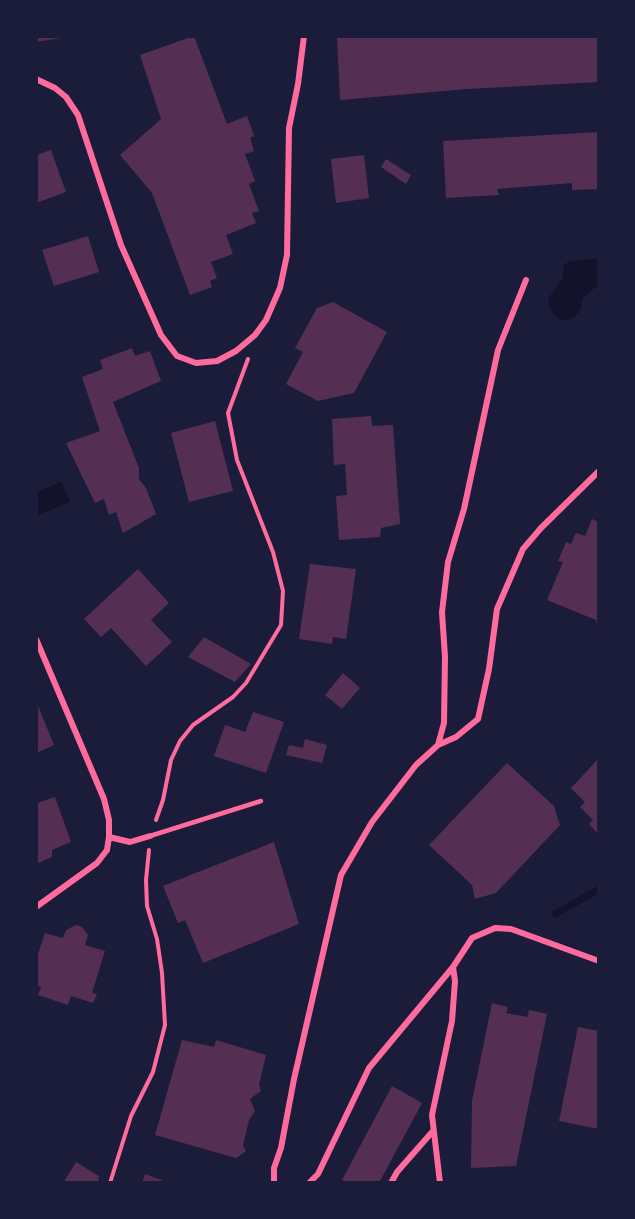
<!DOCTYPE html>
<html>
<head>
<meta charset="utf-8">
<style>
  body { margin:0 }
  #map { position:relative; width:635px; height:1219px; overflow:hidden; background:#1b1b3a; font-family:"Golos Text",sans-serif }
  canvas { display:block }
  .frame { position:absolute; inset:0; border:38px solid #1b1b3a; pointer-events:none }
</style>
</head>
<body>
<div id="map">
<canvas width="635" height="1219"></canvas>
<div class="frame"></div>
</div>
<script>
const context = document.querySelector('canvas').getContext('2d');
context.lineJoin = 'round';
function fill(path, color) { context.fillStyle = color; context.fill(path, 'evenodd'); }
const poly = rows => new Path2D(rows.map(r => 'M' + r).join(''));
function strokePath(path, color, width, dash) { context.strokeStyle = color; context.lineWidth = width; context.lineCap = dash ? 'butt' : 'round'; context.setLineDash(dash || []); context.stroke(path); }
const water = poly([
  [599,258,599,284,583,298,579,313,569,320,559,319,555,316,549,307,548,302,549,297,562,280,564,265,568,262],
  [61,482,70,502,36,516,36,492]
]);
const stream = poly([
  [555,914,599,889]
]);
const building = poly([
  [36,36,67,36,67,37,36,42],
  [194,36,227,124,247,116,254,136,250,138,254,151,245,154,255,181,249,184,259,211,252,213,256,223,226,235,233,254,211,262,217,278,210,281,212,287,190,295,152,193,120,155,161,119,140,55],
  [467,36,476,38,476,36,599,36,599,82,467,89,340,100,337,37],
  [599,132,599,189,572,190,572,183,497,189,499,195,446,198,443,141],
  [51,150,66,192,36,203,36,155],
  [364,155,369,198,336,203,331,159],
  [386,159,411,175,406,184,381,167],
  [88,236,99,272,54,286,42,250],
  [333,302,387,332,354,393,318,401,286,384,303,352,295,348,317,308],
  [132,348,135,356,150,351,161,381,113,402,139,468,139,479,146,488,156,514,123,533,116,512,109,515,104,499,95,503,66,443,100,431,82,377,103,369,100,360],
  [371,416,372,426,393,425,400,524,381,528,380,537,339,540,336,496,347,495,345,464,334,465,332,419],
  [215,421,233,491,189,502,171,433],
  [592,519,599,522,598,633,596,620,547,600,563,562,558,561,566,542,571,544,576,533,585,536],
  [310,564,356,569,346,639,333,637,332,644,299,639],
  [138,569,169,603,151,620,172,642,146,666,111,628,101,637,84,619],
  [204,637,251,664,235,682,188,657],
  [343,673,360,688,342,709,325,695],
  [36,701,54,745,36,753],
  [253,712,284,722,266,773,214,756,225,725,245,732],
  [305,739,327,745,322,763,286,755,289,745,303,748],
  [599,758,599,835,589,824,593,820,580,807,585,802,571,788],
  [507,763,554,806,560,825,496,893,475,899,472,885,429,845],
  [55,797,71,842,52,850,52,857,36,864,36,798,38,803],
  [274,842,299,924,203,963,185,920,178,923,163,886],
  [76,925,82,927,88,935,85,945,105,951,92,993,97,994,93,1003,71,996,68,1005,38,995,41,987,36,985,36,960,45,933,63,938,66,930],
  [492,1003,508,1007,506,1013,527,1017,529,1010,547,1014,516,1166,471,1168,472,1101],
  [578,1027,599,1031,599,1129,559,1121],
  [182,1040,214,1047,216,1040,266,1055,259,1085,261,1091,250,1099,255,1111,249,1120,243,1146,246,1151,236,1158,155,1135],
  [392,1086,422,1103,379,1183,347,1183,342,1180],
  [76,1162,99,1176,98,1183,63,1183],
  [145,1174,169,1183,142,1183]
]);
const path = poly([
  [156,820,163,800,171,760,180,741,193,725,233,697,246,683,281,625,283,591,273,552,237,460,228,413,248,359],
  [110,1183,131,1116,153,1072,165,1025,162,973,157,939,147,906,146,880,149,850]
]);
const service = poly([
  [150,836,261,801]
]);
const minor = poly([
  [36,79,55,88,66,97,78,115,121,245,161,335,177,356,196,363,217,361,236,351,255,335,266,320,280,288,287,255,289,128,298,84,304,36],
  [36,639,104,799,109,820,109,837,107,850,97,863,36,907],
  [438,745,444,723,445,657,442,612,448,562,464,509,498,350,526,280],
  [109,837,130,842,150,836],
  [274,1183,274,1168,281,1148,294,1079,341,875,372,822,416,765,438,745,456,737,478,719,489,669,497,609,523,549,541,528,599,471],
  [309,1183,318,1174,369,1068,453,967,472,938,495,928,511,929,599,961],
  [391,1183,397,1172,433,1131],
  [440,1183,432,1115,452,1021,455,981,453,967]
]);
fill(water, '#12122b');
strokePath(stream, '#12122b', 7);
fill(building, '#542f53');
strokePath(path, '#ff6b9d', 4);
strokePath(service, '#ff6b9d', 4.5);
strokePath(minor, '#ff6b9d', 6);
</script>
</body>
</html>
